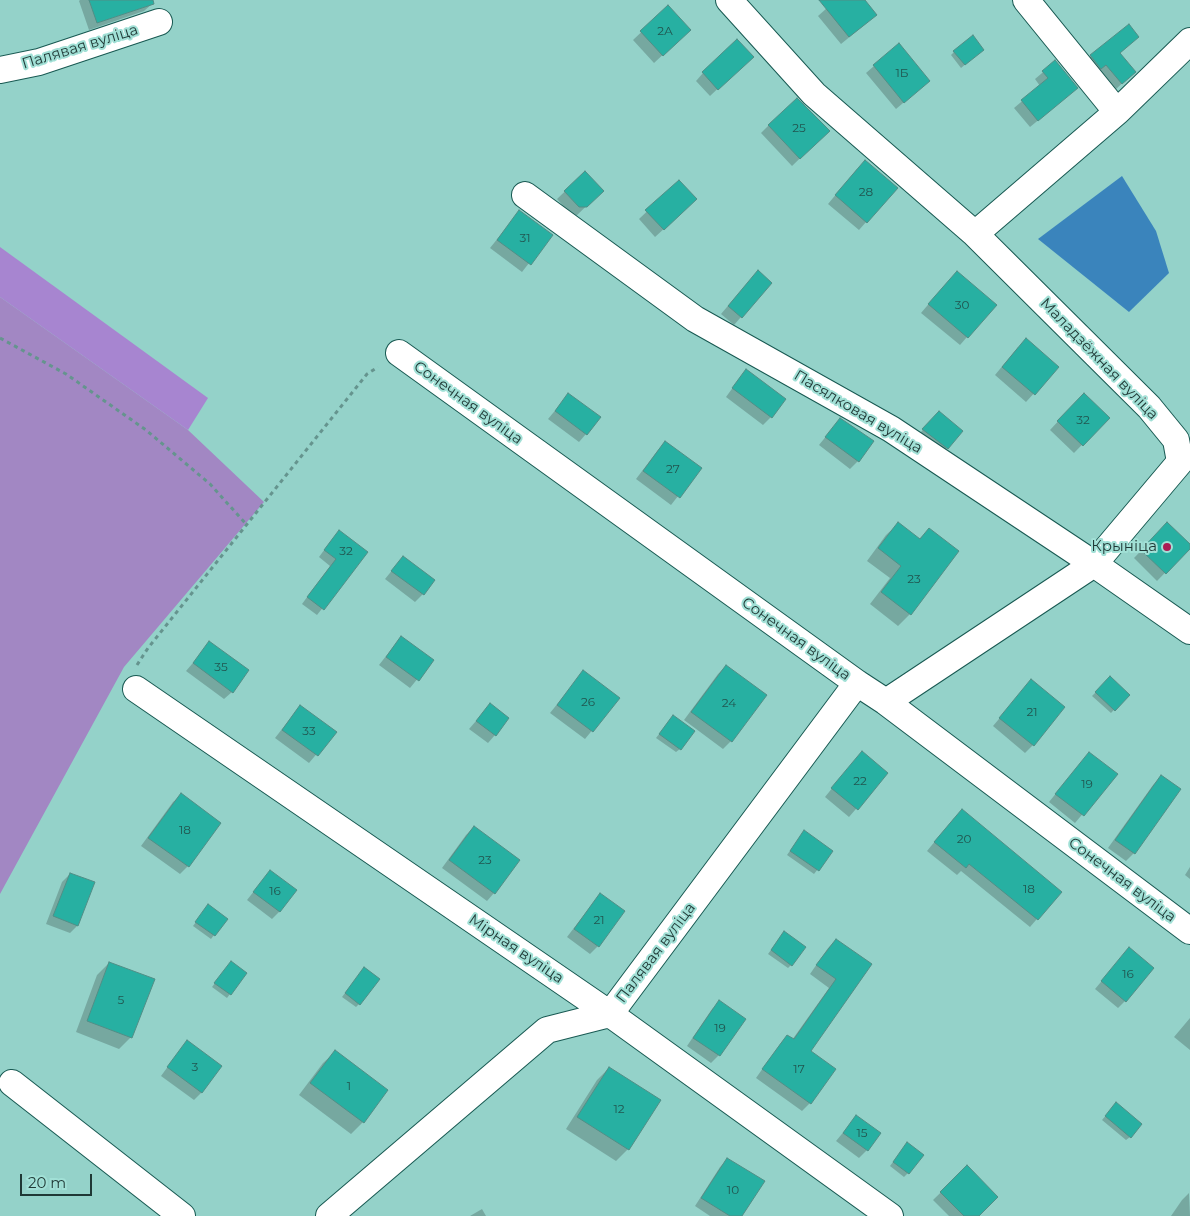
<!DOCTYPE html>
<html>
<head>
<meta charset="utf-8">
<style>
  body { margin:0 }
  #map { position:relative; width:1190px; height:1216px; overflow:hidden; background:#94d2c9; font-family:Montserrat,sans-serif }
  canvas { display:block }
  .scale { position:absolute; left:20px; top:1174px; width:72px; height:22px; box-sizing:border-box; border:2px solid #1f3835; border-top:0; padding-left:6px; font-size:15px; line-height:18px; white-space:nowrap; color:#1f3835; -webkit-text-stroke:4px #a1e0d6; paint-order:stroke }
</style>
</head>
<body>
<div id="map">
<canvas width="1190" height="1216"></canvas>
<div class="scale">20 m</div>
</div>
<script>
const context = document.querySelector('canvas').getContext('2d');
context.lineJoin = 'round';
function fill(path, color) { context.fillStyle = color; context.fill(path, 'evenodd'); }
const poly = rows => new Path2D(rows.map(r => 'M' + r).join(''));
function strokePath(path, color, width, dash) { context.strokeStyle = color; context.lineWidth = width; context.lineCap = dash ? 'butt' : 'round'; context.setLineDash(dash || []); context.stroke(path); }
function drawText(font, color, halo, rows, align = 'center') {
  context.font = font + ' Montserrat,sans-serif'; context.lineWidth = 4; context.setLineDash([]); context.textBaseline = 'middle'; context.strokeStyle = halo; context.fillStyle = color; for (const [text, x, y, turn = 0] of rows) {
    context.save(); context.translate(x, y); context.rotate((+turn || 0) * Math.PI / 180); context.textAlign = isNaN(turn) ? turn : align; if (halo) context.strokeText(text, 0, 0); context.fillText(text, 0, 0); context.restore();
  }
}
const green = poly([
  [0,297,188,430,264,502,124,667,0,894]
]);
const forest = poly([
  [0,247,208,398,188,430,0,297]
]);
const water = poly([
  [1122,176,1156,231,1169,273,1129,312,1038,239]
]);
const shadow = poly([
  [80,0,150,0,152,4,144,11,89,30,79,1],
  [836,0,864,0,868,22,841,44,818,16],
  [668,7,682,37,654,63,633,40],
  [1138,37,1119,54,1134,72,1114,91,1083,63,1091,56],
  [954,52,979,53,961,68,951,55],
  [1055,62,1069,95,1030,127,1014,108,1040,86,1035,79],
  [744,64,710,96,696,81,703,73],
  [874,66,929,81,896,109,866,73],
  [769,125,821,138,792,166,761,133],
  [857,169,896,188,859,230,828,204],
  [585,172,602,191,574,218,557,199],
  [679,181,688,207,655,237,639,219],
  [519,212,551,235,522,272,490,248],
  [750,280,741,317,734,325,721,314],
  [949,280,995,305,960,345,921,313],
  [1018,347,1058,367,1026,402,995,375],
  [739,379,771,417,763,425,726,397],
  [568,395,586,434,579,442,548,419],
  [1076,402,1108,418,1074,453,1050,430],
  [840,419,858,461,850,469,819,445],
  [931,420,947,448,939,455,916,438],
  [666,442,700,468,671,505,636,479,658,450],
  [898,524,919,539,929,530,910,614,898,626,870,604,890,578,867,561,886,535],
  [1167,524,1190,547,1157,581,1134,558],
  [333,538,367,552,317,615,302,604,330,566,319,557],
  [403,557,423,594,415,602,385,579],
  [401,637,432,661,410,688,379,665],
  [210,643,232,692,224,699,186,671],
  [726,666,731,741,723,749,684,720,718,674],
  [583,672,618,699,585,739,550,713],
  [1110,678,1128,695,1111,713,1092,696],
  [1031,681,1033,745,1025,753,993,726],
  [490,705,495,735,488,743,469,729],
  [300,706,335,732,309,763,275,738],
  [670,720,680,749,676,752,656,738],
  [854,761,887,773,849,817,825,797],
  [1082,761,1116,774,1075,823,1049,802],
  [1161,777,1134,853,1126,861,1108,848,1153,785],
  [181,795,220,823,188,866,180,874,141,846,173,802],
  [954,818,1060,892,1030,927,961,871,957,875,927,851],
  [474,827,494,893,487,901,442,868,466,835],
  [801,835,832,851,814,874,787,855],
  [1190,867,1190,879,1185,875],
  [270,871,280,911,272,919,247,900],
  [70,874,77,926,70,933,46,924,62,882],
  [600,895,623,912,598,946,590,954,567,937,593,903],
  [205,910,214,935,211,939,193,926],
  [781,936,791,965,788,968,768,954],
  [836,940,871,965,809,1052,810,1103,802,1111,756,1078,780,1044,787,1036,792,1040,829,988,810,974,828,948],
  [1122,957,1125,1001,1118,1008,1095,989],
  [231,962,230,994,227,998,212,987],
  [109,963,131,1037,119,1049,76,1032,97,975],
  [361,972,359,1004,356,1007,342,997],
  [720,1002,719,1055,711,1063,687,1046,712,1009],
  [1190,1018,1190,1050,1174,1037],
  [180,1050,202,1092,194,1100,161,1076],
  [335,1052,363,1122,351,1134,299,1095,323,1063],
  [609,1068,628,1149,616,1161,566,1129,597,1080],
  [1113,1107,1130,1137,1126,1140,1102,1120],
  [856,1117,867,1150,859,1158,836,1141],
  [904,1147,908,1173,904,1177,890,1166],
  [728,1159,741,1216,710,1216,695,1206,720,1167],
  [967,1167,977,1216,949,1216,933,1200],
  [1189,1193,1190,1216,1171,1216,1182,1200],
  [482,1209,486,1216,470,1216]
]);
const building = poly([
  [89,0,153,0,154,4,97,23,89,0],
  [819,0,865,0,877,15,849,37,819,0],
  [668,5,691,30,663,56,640,31,668,5],
  [1129,24,1139,37,1120,53,1136,72,1122,84,1106,65,1101,69,1090,55,1129,24],
  [973,35,984,50,965,65,953,51,973,35],
  [737,39,754,57,718,90,702,72,737,39],
  [899,43,930,81,904,103,873,65,899,43],
  [1055,60,1078,88,1038,121,1021,100,1048,78,1042,71,1055,60],
  [797,98,830,131,800,159,768,125,797,98],
  [865,160,898,188,867,223,835,195,865,160],
  [585,171,604,191,587,207,579,207,564,191,585,171],
  [679,180,697,199,664,230,645,210,679,180],
  [519,210,553,235,531,265,497,240,519,210],
  [758,270,772,283,742,318,728,306,758,270],
  [957,271,997,305,968,338,928,304,957,271],
  [1026,338,1059,367,1035,395,1002,367,1026,338],
  [746,369,786,399,772,418,732,388,746,369],
  [568,393,601,417,587,435,555,411,568,393],
  [1084,393,1110,418,1083,446,1057,421,1084,393],
  [939,411,963,431,948,449,922,429,939,411],
  [840,418,874,441,859,462,825,437,840,418],
  [665,441,702,468,680,498,643,471,665,441],
  [898,522,920,539,929,528,959,551,911,615,881,592,901,566,878,548,898,522],
  [1167,522,1190,544,1190,549,1166,574,1141,550,1167,522],
  [339,530,368,552,324,610,307,597,336,559,324,550,339,530],
  [403,556,435,580,424,595,391,571,403,556],
  [401,636,434,660,419,681,386,657,401,636],
  [209,641,249,670,233,693,193,663,209,641],
  [726,665,767,695,732,742,691,712,726,665],
  [583,670,620,698,593,732,557,705,583,670],
  [1110,676,1130,695,1115,711,1095,692,1110,676],
  [1031,679,1065,707,1034,746,999,718,1031,679],
  [490,703,509,718,496,736,476,721,490,703],
  [300,705,337,732,318,756,282,730,300,705],
  [673,715,695,731,681,750,659,734,673,715],
  [862,751,888,773,858,810,831,788,862,751],
  [1089,752,1118,774,1084,816,1055,794,1089,752],
  [1161,775,1181,789,1135,854,1115,840,1161,775],
  [181,793,221,823,189,867,148,838,181,793],
  [962,809,1062,892,1038,920,969,864,966,868,934,842,962,809],
  [474,826,520,860,495,894,449,860,474,826],
  [804,830,833,851,819,871,790,851,804,830],
  [270,870,297,890,280,912,253,892,270,870],
  [70,873,95,882,78,926,53,916,70,873],
  [600,893,625,911,599,947,574,929,600,893],
  [208,904,228,919,215,936,195,922,208,904],
  [784,931,806,947,792,966,771,950,784,931],
  [836,939,872,964,811,1051,836,1069,811,1104,762,1069,787,1035,794,1039,836,979,816,965,836,939],
  [1129,947,1154,968,1126,1002,1101,981,1129,947],
  [231,961,247,973,231,995,214,983,231,961],
  [109,962,155,979,132,1038,87,1021,109,962],
  [364,967,380,979,360,1005,345,993,364,967],
  [719,1000,746,1019,720,1056,693,1038,719,1000],
  [187,1040,222,1066,202,1093,167,1067,187,1040],
  [335,1050,388,1090,364,1123,310,1083,335,1050],
  [609,1067,661,1100,629,1150,577,1117,609,1067],
  [1116,1102,1142,1124,1131,1138,1105,1116,1116,1102],
  [856,1115,881,1133,868,1151,843,1133,856,1115],
  [907,1142,924,1155,909,1174,893,1162,907,1142],
  [727,1158,765,1181,742,1216,730,1216,701,1198,727,1158],
  [967,1165,998,1197,979,1216,964,1216,940,1192,967,1165]
]);
const path = poly([
  [0,338,66,374,146,430,210,484,246,524],
  [137,665,148,648,367,374,378,367]
]);
const minor = poly([
  [729,0,814,94,975,234,1149,407,1176,440,1180,462,1094,564,886,702],
  [1026,0,1117,112],
  [0,70,39,62,159,22],
  [525,195,695,319,891,429,1094,564,1190,631],
  [975,234,1117,112,1190,41],
  [399,353,857,683,886,702,1190,931],
  [136,689,610,1014,890,1216],
  [12,1083,182,1216],
  [329,1216,547,1030,610,1014,857,683]
]);
const markers = [
  [1167,547,5,"#ab1b54"]
];
const numberNames = [
  ["2А",665,31],
  ["1Б",902,73],
  ["25",799,128],
  ["28",866,192],
  ["31",525,238],
  ["30",962,305],
  ["32",1083,420],
  ["27",673,469],
  ["32",346,551],
  ["23",914,579],
  ["35",221,667],
  ["26",588,702],
  ["24",729,703],
  ["21",1032,712],
  ["33",309,731],
  ["22",860,781],
  ["19",1087,784],
  ["18",185,830],
  ["20",964,839],
  ["23",485,860],
  ["18",1029,889],
  ["16",275,891],
  ["21",599,920],
  ["16",1128,974],
  ["5",121,1000],
  ["19",720,1028],
  ["3",195,1067],
  ["17",799,1069],
  ["1",349,1086],
  ["12",619,1109],
  ["15",862,1133],
  ["10",733,1190]
];
const streetNames = [
  ["Палявая вуліца",80,47,-17],
  ["Маладзёжная вуліца",1099,359,46],
  ["Сонечная вуліца",468,403,36],
  ["Пасялковая вуліца",858,412,31],
  ["Сонечная вуліца",796,639,36],
  ["Сонечная вуліца",1122,880,37],
  ["Мірная вуліца",516,949,34],
  ["Палявая вуліца",656,953,-53]
];
const poiNames = [
  ["Крыніца",1157,547]
];
fill(green, '#a287c3');
fill(forest, '#a785d0');
fill(water, '#3a84bc');
fill(shadow, '#0003');
fill(building, '#27b0a2');
strokePath(building, '#518e86', 1);
strokePath(minor, '#185952', 28);
strokePath(path, '#65948e', 3, [4, 4]);
strokePath(minor, '#fff', 26);
for (const [x, y, r, color] of markers) { const dot = new Path2D(); dot.arc(x, y, r, 0, 2 * Math.PI); context.fillStyle = color; context.fill(dot); strokePath(dot, '#a1e0d6', 2); }
drawText('12px', '#215650', null, numberNames);
drawText('15px', '#1f3835', '#a1e0d6', streetNames);
drawText('15px', '#1f3835', '#a1e0d6', poiNames, 'right');
</script>
</body>
</html>
